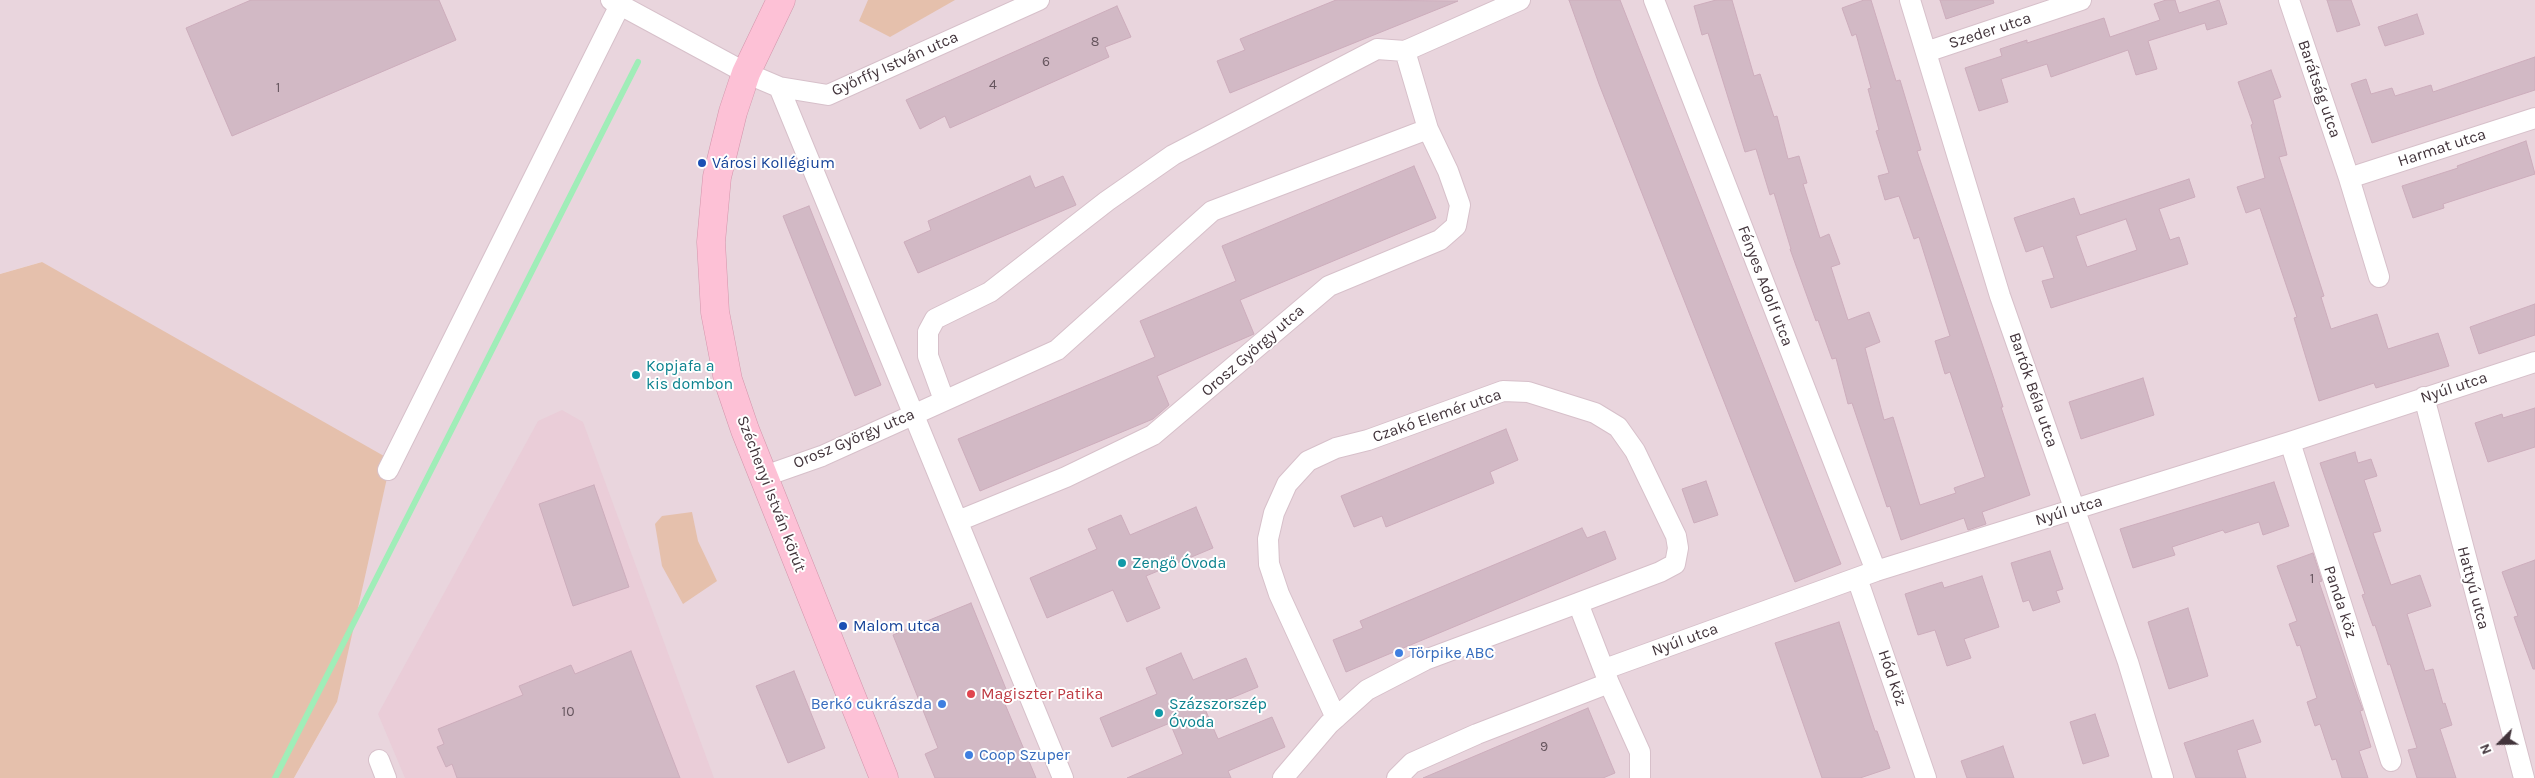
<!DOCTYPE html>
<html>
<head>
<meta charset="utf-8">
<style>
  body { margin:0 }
  #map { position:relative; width:2535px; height:778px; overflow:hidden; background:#f1e3e9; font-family:Karla,sans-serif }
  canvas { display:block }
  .north { position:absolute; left:2475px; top:718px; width:50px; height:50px; -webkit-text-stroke:4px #fff; paint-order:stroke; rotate:247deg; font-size:14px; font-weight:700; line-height:20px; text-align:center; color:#42343b }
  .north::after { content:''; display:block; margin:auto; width:18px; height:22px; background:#42343b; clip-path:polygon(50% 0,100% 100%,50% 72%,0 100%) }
</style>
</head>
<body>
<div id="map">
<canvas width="2535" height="778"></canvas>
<div class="north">N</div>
</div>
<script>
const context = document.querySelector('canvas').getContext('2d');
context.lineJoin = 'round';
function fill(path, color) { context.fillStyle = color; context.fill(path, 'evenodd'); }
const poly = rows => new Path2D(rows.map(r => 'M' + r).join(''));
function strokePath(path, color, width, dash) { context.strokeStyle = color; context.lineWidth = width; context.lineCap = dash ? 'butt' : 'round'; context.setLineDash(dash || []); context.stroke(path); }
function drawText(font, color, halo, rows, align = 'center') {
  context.font = font + ' Karla,sans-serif'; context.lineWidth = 4; context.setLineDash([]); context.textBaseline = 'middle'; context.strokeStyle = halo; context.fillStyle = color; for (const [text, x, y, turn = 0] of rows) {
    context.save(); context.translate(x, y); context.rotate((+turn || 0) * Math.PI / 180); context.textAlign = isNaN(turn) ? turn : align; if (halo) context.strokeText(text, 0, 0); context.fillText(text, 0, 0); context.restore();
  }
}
const residential = poly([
  [0,0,2535,0,2535,778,294,778,337,702,42,262,0,274]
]);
const education = poly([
  [562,410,583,422,714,778,405,778,378,714,538,421]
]);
const green = poly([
  [868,0,955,0,890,37,859,21],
  [42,262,391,460,337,702,294,778,0,778,0,274],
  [692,512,698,541,717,581,683,604,662,566,655,524,662,516]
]);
const stream = poly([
  [275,778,638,62]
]);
const building = poly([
  [251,0,439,0,456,40,232,136,186,28,251,0],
  [1336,0,1458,1,1230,93,1217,61,1245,50,1240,39,1336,0],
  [1569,0,1620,0,1841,564,1795,582,1599,84,1569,0],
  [1716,0,1732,0,1754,76,1760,74,1774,117,1777,116,1788,159,1799,156,1807,183,1803,184,1820,238,1829,234,1840,264,1831,267,1848,320,1869,312,1880,342,1865,348,1884,420,1893,417,1920,505,1956,493,1954,488,1985,477,1950,372,1945,374,1935,341,1950,336,1919,237,1914,239,1899,196,1885,200,1878,176,1889,173,1876,131,1879,130,1868,89,1871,88,1856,34,1852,36,1842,8,1864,0,1871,0,1896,81,1900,80,1921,150,1917,151,1996,385,2003,407,2001,407,2030,495,1982,512,1986,524,1968,530,1964,518,1901,540,1890,506,1887,507,1852,403,1848,404,1836,358,1832,359,1818,320,1816,321,1790,249,1791,249,1774,193,1770,195,1756,149,1745,152,1708,33,1702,35,1694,6,1716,0],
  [1940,0,1993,0,1994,3,1946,19,1940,0],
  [2166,0,2175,0,2179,13,2219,0,2227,24,2207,30,2205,23,2148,41,2157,69,2136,75,2128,50,2051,77,2047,64,2001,79,2008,102,1979,111,1965,68,2002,56,2000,49,2027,40,2027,43,2104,18,2110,37,2160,20,2154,4,2166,0],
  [2327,0,2351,0,2360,25,2337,32,2327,0],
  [1117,6,1131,37,1105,47,1109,57,950,128,945,116,920,129,906,100,1117,6],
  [2417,14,2424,34,2385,46,2378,27,2417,14],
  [2535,57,2535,90,2372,143,2351,84,2366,79,2371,94,2392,88,2395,96,2431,85,2433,92,2535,57],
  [2271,70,2281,97,2273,100,2287,155,2279,157,2324,296,2321,297,2331,329,2377,314,2388,349,2438,333,2449,366,2376,388,2374,383,2319,401,2294,318,2297,317,2260,208,2246,213,2237,187,2265,178,2251,125,2253,124,2238,82,2271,70],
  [2526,141,2535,174,2443,204,2444,208,2413,218,2402,186,2458,168,2457,166,2526,141],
  [1414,166,1436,218,1240,300,1254,334,1157,376,1169,405,1153,419,980,491,958,439,1155,357,1140,321,1236,281,1222,246,1414,166],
  [1030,176,1035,188,1063,176,1076,205,918,273,904,242,931,230,928,221,1030,176],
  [2189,179,2195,197,2159,209,2170,240,2179,237,2188,264,2051,308,2042,281,2054,278,2043,246,2026,252,2014,218,2074,198,2080,215,2189,179],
  [2126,219,2137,250,2087,267,2076,236,2126,219],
  [809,206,881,385,855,396,783,216,809,206],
  [2535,304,2535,335,2479,354,2470,327,2535,304],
  [2143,378,2154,415,2081,439,2069,402,2143,378],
  [2535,408,2535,447,2488,462,2475,423,2502,414,2503,418,2535,408],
  [1506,429,1518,460,1490,472,1494,483,1386,527,1382,516,1354,527,1341,496,1506,429],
  [2355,452,2358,463,2371,459,2377,476,2364,480,2381,531,2373,533,2391,585,2420,575,2431,606,2407,614,2425,671,2433,669,2443,704,2445,703,2452,725,2440,729,2456,778,2417,778,2408,750,2417,748,2390,664,2388,665,2375,625,2373,626,2362,595,2365,594,2320,463,2355,452],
  [1706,481,1718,515,1694,523,1682,489,1706,481],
  [2274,482,2289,526,2263,535,2259,522,2225,533,2223,530,2172,547,2175,555,2133,568,2120,529,2274,482],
  [594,485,629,587,573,606,539,504,594,485],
  [1196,507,1213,548,1146,576,1160,608,1127,622,1113,590,1047,618,1030,578,1097,549,1088,529,1121,515,1130,535,1196,507],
  [1582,528,1587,538,1605,531,1616,559,1346,672,1333,640,1363,628,1360,621,1582,528],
  [2050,551,2063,589,2056,591,2060,602,2033,611,2029,600,2023,602,2011,563,2050,551],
  [2313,553,2322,581,2319,582,2358,697,2363,710,2360,711,2371,747,2359,751,2368,778,2342,778,2336,759,2332,760,2320,724,2315,726,2307,702,2317,698,2300,645,2297,646,2289,624,2297,621,2277,566,2313,553],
  [2535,560,2535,669,2533,669,2514,617,2518,616,2502,572,2535,560],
  [1982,576,1999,627,1964,639,1971,658,1947,666,1935,630,1918,635,1905,594,1942,582,1944,588,1982,576],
  [971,603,1008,694,1002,697,1036,778,935,778,925,754,938,748,893,635,971,603],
  [2188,608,2208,676,2169,689,2148,622,2188,608],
  [1839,622,1875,731,1877,731,1890,768,1860,778,1822,778,1775,643,1839,622],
  [631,651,680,778,457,778,452,764,446,767,437,747,444,744,438,729,523,695,519,686,571,665,575,674,631,651],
  [1181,653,1193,680,1246,658,1258,687,1205,709,1218,739,1272,717,1285,747,1228,771,1231,778,1127,778,1183,754,1170,723,1112,747,1100,718,1157,694,1146,668,1181,653],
  [794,671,825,748,788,763,756,686,794,671],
  [1588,708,1615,773,1603,778,1423,778,1588,708],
  [2095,714,2109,756,2083,764,2070,722,2095,714],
  [2253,720,2261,742,2237,750,2246,778,2196,778,2184,743,2253,720],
  [2003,746,2014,778,1967,778,1961,761,2003,746]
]);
const street = poly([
  [611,0,746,73,779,87,828,95,1039,0],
  [1654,0,1876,571],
  [1910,0,2000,296,2128,662,2163,778],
  [2289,0,2349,178,2379,277],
  [1926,52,2081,0],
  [779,87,1063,778],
  [2349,178,2535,118],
  [2424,397,2524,778],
  [944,400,928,356,928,332,935,319,990,292,1107,201,1173,155,1377,49,1405,51,1520,0],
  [2290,442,2391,761],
  [388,470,620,5],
  [762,477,822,456,1057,350,1212,211,1428,129,1405,51],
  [958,521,1066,477,1153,435,1329,286,1440,240,1456,226,1460,205,1448,171,1428,129],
  [1857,578,1926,778],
  [1605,669,1876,571,2290,442,2535,362],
  [1609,683,1640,752,1640,778],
  [1336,718,1279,594,1269,564,1268,539,1274,513,1287,484,1308,461,1336,448,1368,440,1503,391,1528,392,1595,413,1618,427,1635,451,1676,536,1678,548,1675,564,1660,572,1578,603],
  [379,760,386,778],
  [1283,778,1329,724,1367,690,1425,660,1578,603,1609,683,1477,734,1412,763,1397,778]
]);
const secondary = poly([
  [781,0,746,73,733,112,717,177,711,242,715,312,728,380,745,430,884,778]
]);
const markers = [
  [702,163,5,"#1a4fb4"],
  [636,375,5,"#0f9aa8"],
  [1122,563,5,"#0f9aa8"],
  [843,626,5,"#1a4fb4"],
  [1399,653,5,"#3f7fe0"],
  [971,694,5,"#e0444e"],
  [942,704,5,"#3f7fe0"],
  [1159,713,5,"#0f9aa8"],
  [969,755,5,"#3f7fe0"]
];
const numberNames = [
  ["8",1095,42],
  ["6",1046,62],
  ["4",993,85],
  ["1",278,88],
  ["1",2312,579],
  ["10",568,712],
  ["9",1544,747]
];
const streetNames = [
  ["Szeder utca",1990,31,-18],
  ["Győrffy István utca",895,64,-24],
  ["Barátság utca",2319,89,71],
  ["Harmat utca",2442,148,-18],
  ["Fényes Adolf utca",1765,286,69],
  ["Orosz György utca",1253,351,-41],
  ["Nyúl utca",2454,388,-18],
  ["Bartók Béla utca",2033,390,71],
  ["Czakó Elemér utca",1437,416,-19],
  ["Orosz György utca",854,439,-23],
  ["Széchenyi István körút",771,494,69],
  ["Nyúl utca",2069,511,-17],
  ["Hattyú utca",2473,588,75],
  ["Panda köz",2340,602,72],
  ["Nyúl utca",1685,640,-20],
  ["Hód köz",1892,678,71]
];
const transitNames = [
  ["Városi Kollégium",712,163],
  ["Malom utca",853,626]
];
const cultureNames = [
  ["Kopjafa a",646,366],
  ["kis dombon",646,384],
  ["Zengő Óvoda",1132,563],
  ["Százszorszép",1169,704],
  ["Óvoda",1169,722]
];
const shopNames = [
  ["Törpike ABC",1409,653],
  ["Berkó cukrászda",932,704,"right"],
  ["Coop Szuper",979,755]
];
const healthNames = [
  ["Magiszter Patika",981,694]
];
fill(residential, '#e9d5dd');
fill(education, '#eacdd8');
fill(green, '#e5c0ac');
strokePath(stream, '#a0edb8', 6);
fill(building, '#d2b9c5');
strokePath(building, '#cdadbc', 1);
strokePath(street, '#d7c0ca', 22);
strokePath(secondary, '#d396ac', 29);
strokePath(street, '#fff', 20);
strokePath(secondary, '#fdc1d6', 28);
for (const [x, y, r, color] of markers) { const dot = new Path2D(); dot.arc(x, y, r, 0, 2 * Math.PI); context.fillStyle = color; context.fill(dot); strokePath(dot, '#fff', 2); }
drawText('14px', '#66555e', null, numberNames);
drawText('16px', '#42343b', '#fff', streetNames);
drawText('16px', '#164399', '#fff', transitNames, 'left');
drawText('16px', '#0d838f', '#fff', cultureNames, 'left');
drawText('16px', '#366cbe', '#fff', shopNames, 'left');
drawText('16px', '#be3a42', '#fff', healthNames, 'left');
</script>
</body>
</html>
